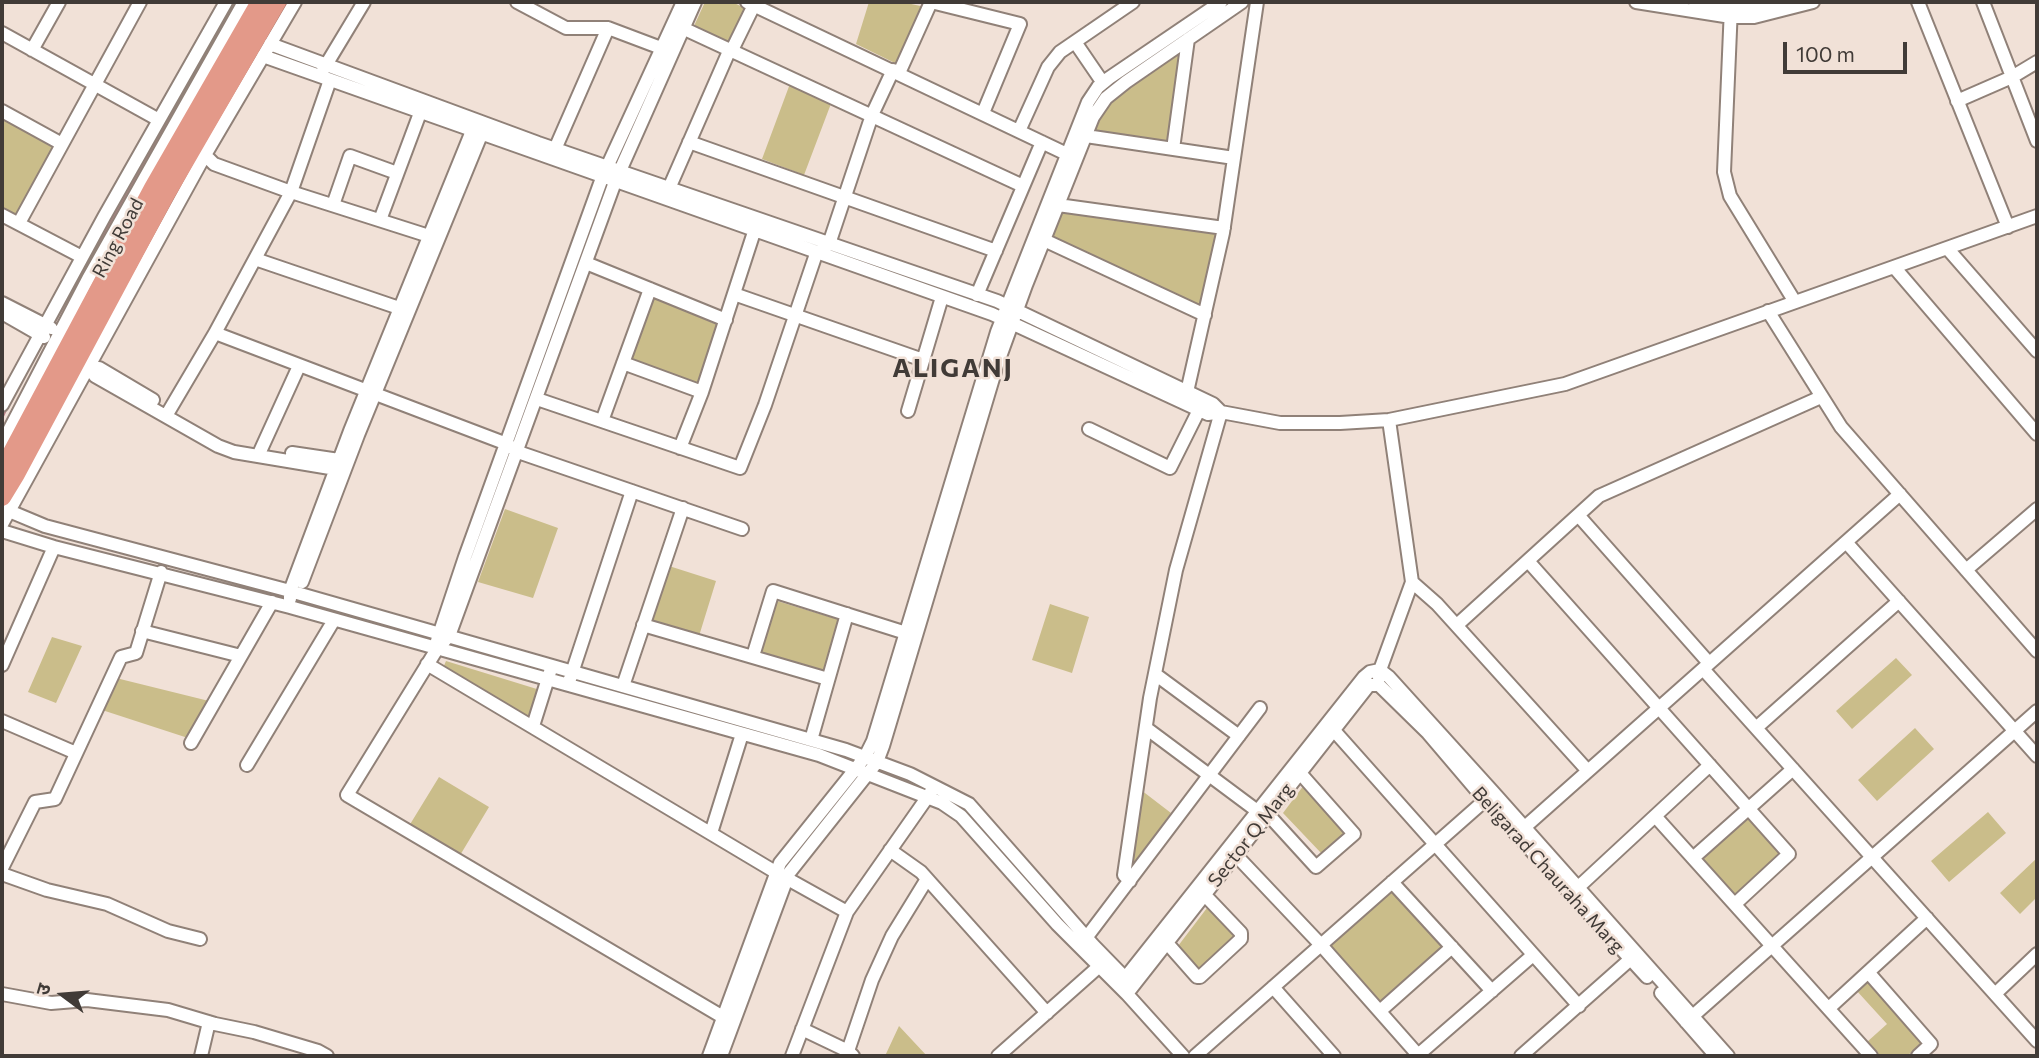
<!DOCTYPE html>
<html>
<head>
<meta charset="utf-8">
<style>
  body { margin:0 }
  #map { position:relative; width:2039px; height:1058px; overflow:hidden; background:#f1e1d7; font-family:Commissioner,"Noto Sans Devanagari",sans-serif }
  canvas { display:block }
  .frame { position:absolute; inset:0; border:4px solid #413b37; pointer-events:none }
  .north { position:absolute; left:28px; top:960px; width:70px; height:70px; -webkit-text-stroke:5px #f1e1d7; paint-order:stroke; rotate:286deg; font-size:19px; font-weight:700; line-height:28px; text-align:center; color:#413b37 }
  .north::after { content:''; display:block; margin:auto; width:24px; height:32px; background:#413b37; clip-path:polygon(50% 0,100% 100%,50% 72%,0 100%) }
  .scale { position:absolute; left:1783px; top:42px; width:124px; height:32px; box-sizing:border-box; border:4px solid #413b37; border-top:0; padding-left:9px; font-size:21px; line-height:24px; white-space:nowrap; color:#413b37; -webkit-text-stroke:5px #f1e1d7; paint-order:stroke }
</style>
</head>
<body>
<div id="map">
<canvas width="2039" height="1058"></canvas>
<div class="frame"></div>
<div class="north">उ</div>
<div class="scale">100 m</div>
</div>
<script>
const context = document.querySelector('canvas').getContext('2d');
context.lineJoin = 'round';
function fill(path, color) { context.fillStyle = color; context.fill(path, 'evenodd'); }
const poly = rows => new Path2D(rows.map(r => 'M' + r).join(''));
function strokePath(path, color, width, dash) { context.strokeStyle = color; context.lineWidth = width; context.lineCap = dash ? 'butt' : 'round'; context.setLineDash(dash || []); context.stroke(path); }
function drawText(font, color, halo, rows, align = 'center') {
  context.font = font + ' Commissioner,sans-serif'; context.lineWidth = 5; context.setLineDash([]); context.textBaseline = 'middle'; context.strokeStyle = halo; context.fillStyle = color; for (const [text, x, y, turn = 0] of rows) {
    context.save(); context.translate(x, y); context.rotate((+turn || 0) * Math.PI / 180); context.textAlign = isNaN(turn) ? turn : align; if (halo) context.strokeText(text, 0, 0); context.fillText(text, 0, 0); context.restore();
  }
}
const green = poly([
  [705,2,732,2,749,10,734,44,694,26],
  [869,2,902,2,925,7,899,65,856,44],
  [1184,49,1168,143,1095,131,1108,103],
  [791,81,832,101,804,175,762,159],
  [2,119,54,147,17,215,2,207],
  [1062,211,1216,234,1199,307,1051,238],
  [652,297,718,325,698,384,630,360],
  [505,509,558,528,533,598,478,582],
  [669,566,716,581,699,636,652,621],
  [777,601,840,620,824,672,761,653],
  [1050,604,1089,617,1072,673,1032,660],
  [52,637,82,646,56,703,28,692],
  [1896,658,1912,675,1852,729,1836,711],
  [446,661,540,690,532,720,443,668],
  [116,678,209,701,188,738,102,710],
  [1915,728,1934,749,1877,801,1858,780],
  [439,777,489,807,459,857,409,826],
  [1304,785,1348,829,1322,854,1283,813],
  [1141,790,1171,813,1132,866],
  [1988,812,2006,833,1949,882,1931,861],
  [1749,816,1782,854,1734,898,1700,859],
  [2037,858,2037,897,2020,914,2000,893],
  [1393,890,1443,947,1380,1003,1330,947],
  [1210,904,1238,934,1198,969,1178,946],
  [1867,980,1923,1042,1907,1056,1880,1056,1867,1042,1887,1024,1856,990],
  [899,1026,927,1056,885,1056]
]);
const stream = poly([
  [54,323,234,2],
  [2,418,8,405]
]);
const minor = poly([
  [517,2,566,28,608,28,669,51],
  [695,2,615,182,449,636,437,649,347,795,733,1023],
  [747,2,1073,157],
  [931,2,1020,24,983,113],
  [1636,2,1731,17,1754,17,1813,2],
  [1695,2,1724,7,1750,7,1779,2],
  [1918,2,2008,227],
  [1983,2,2037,141],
  [1731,7,1724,172,1730,196,1795,302],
  [676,25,1023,186],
  [2,33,159,120],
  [1075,42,1103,83],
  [270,44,538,143,997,301,1213,404,1221,412],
  [32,50,59,2],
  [732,50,754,5],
  [263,56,992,314,1208,414,1221,412,1280,423,1340,423,1389,420,1565,384,2037,216],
  [323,70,364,2],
  [899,73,931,2],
  [1957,101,2012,77,2037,62],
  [2,111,62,144],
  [1019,131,1048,67,1060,52,1133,2],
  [1086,136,1234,158],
  [689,142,996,251],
  [1173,149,1188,39],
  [205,155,214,164,291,192,429,236,436,236],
  [552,156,608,28],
  [667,193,730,49],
  [333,205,350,156,397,173],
  [1058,205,1224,228],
  [2,215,82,257],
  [380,220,420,113],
  [19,223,140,2],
  [1044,240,1205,315],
  [1947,248,2037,351],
  [255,259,405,310],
  [586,263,726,320],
  [1894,267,2037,434],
  [734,294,923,360],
  [977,295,1042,142],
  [2,303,51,328],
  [1768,311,1841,427,2037,651],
  [2,313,44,337],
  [215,333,507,444,518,452,742,529],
  [623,363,702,392],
  [89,368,95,376,218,446,234,452,336,469,343,467],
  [89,368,99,368,153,400],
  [1187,392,1223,233,1257,2],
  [537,399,740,468,765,405,816,254,829,244,872,115,893,70],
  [2,405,104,217,226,2],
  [908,411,942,297],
  [166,416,215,333,291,192,330,80],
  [602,421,650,289],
  [1089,429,1170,468,1199,410],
  [2,444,88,279,244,2],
  [680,448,702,392,754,232],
  [292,453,339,460,345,465],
  [258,456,299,366],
  [2,508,45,526,290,591,846,750,910,774,969,804,1093,945,1133,986],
  [1578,515,1709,663],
  [2,524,205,155,295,2],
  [2,531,54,547,290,607,819,755,942,803,961,816,1057,924,1127,994,1183,1056],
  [1846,542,2037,756],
  [1528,561,1789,854,1735,904],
  [1966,570,2037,509],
  [302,582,358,435,481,135],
  [1412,582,1437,604,1588,771],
  [290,599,290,591,350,431,472,131],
  [643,625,828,679],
  [1457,625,1599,496,1821,397],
  [142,631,241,656],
  [437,641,465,557,602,178,683,2],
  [753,656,773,591,906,633],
  [427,664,777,873,847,912],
  [2,665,54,547],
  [1703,669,2037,1041],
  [1155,674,1239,736],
  [1379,678,1380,670,1412,582,1389,420],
  [570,679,632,491],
  [1379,685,1428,733,1485,800,1647,977],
  [623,686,683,508],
  [2,721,76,753],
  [533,726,550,672],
  [1330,726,1579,1006],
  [1146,728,1264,816],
  [1756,728,1899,601],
  [811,740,847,614],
  [191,743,272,602],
  [247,765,334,620],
  [1264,810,1316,867,1354,834,1300,773],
  [1655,816,1871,1056],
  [711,833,742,734],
  [1517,834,1900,494],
  [890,850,921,872,1047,1013],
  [1231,850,1321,945,1419,1056],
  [1693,858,1793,769],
  [2,868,35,802,55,799,121,657,136,653,161,572],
  [2,874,47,890,107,904,168,931,200,939],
  [1130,881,1124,875,1150,698,1176,570,1221,412],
  [1392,882,1492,991],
  [1572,893,1710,765],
  [1083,942,1260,708],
  [1167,943,1197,977,1200,977,1241,939,1241,933,1200,890],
  [1868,972,1931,1044,1918,1056],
  [1122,982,1364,677,1370,672,1380,670,1389,677,1494,793,1728,1056],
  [1273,987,1334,1056],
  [1129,991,1369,685,1379,685],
  [1661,993,1716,1056],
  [2,994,51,1003,87,1000,168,1010,215,1024,254,1032,318,1051,327,1056],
  [1995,994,2037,954],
  [1829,1008,1927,918],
  [1380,1011,1452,947],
  [1686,1022,2037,711],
  [802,1029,848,1051,853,1056],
  [848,1051,872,980,892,936,927,879],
  [1418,1055,1533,955],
  [201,1056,209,1022],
  [709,1056,780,863,865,757,873,741,997,332,1088,102,1098,87,1109,78,1221,2],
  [721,1056,789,873,877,762,883,746,997,365,1026,285,1093,117,1106,98,1126,82,1242,2],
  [792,1056,847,912,931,792],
  [998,1056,1104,962],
  [1195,1056,1491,795],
  [1521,1056,1634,956]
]);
const highway = poly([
  [2,471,153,188,260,2],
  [2,497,16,474,166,194,277,2]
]);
const streetNames = [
  ["Ring Road",118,238,-62],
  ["Sector Q Marg",1251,835,-52],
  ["Beligarad Chauraha Marg",1548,870,48]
];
const districtNames = [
  ["ALIGANJ",953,368]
];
fill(green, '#cabd8a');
strokePath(stream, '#b98287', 2.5);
strokePath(minor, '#908178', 16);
strokePath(highway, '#aa786c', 21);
strokePath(minor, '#fff', 12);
strokePath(highway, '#e39989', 18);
drawText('19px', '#413b37', '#f1e1d7', streetNames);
context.letterSpacing = '2px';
drawText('bold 26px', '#413b37', '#f1e1d7', districtNames);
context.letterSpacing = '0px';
</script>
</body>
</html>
